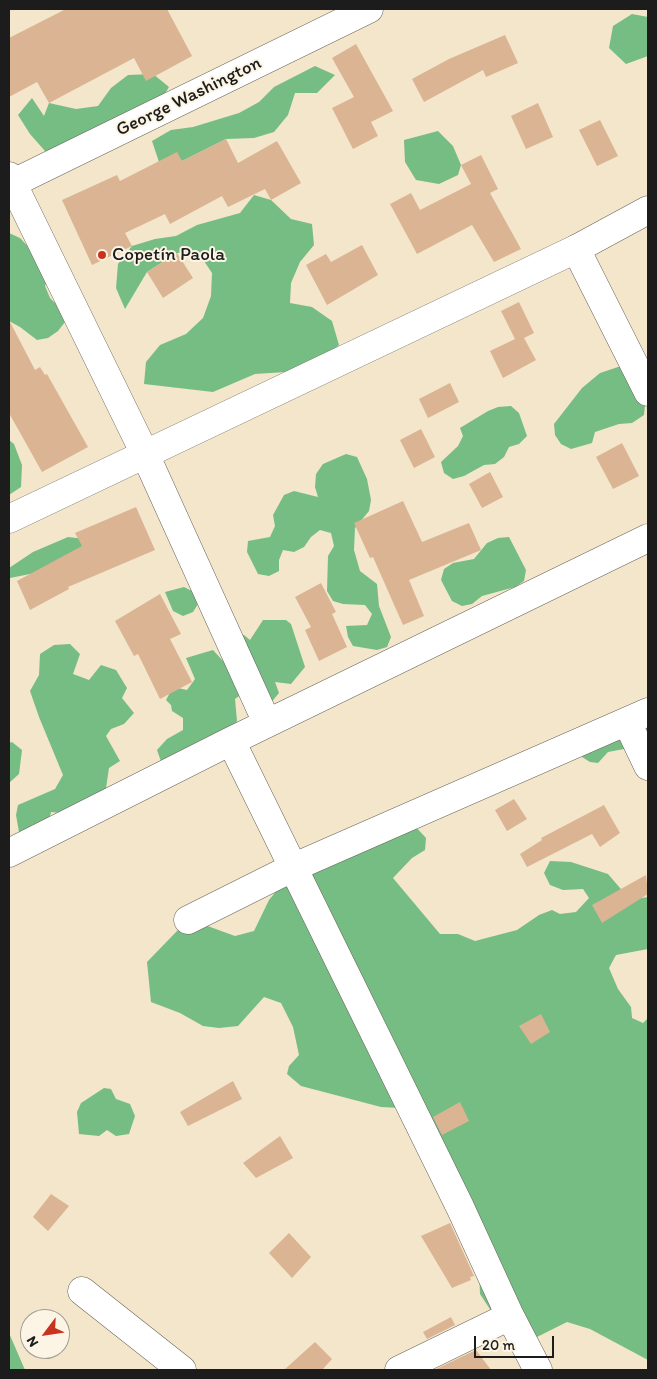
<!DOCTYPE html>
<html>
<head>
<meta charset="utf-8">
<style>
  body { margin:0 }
  #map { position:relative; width:657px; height:1379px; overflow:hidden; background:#f3e6ca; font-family:Itim,sans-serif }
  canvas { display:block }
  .frame { position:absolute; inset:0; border:10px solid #1c1c1c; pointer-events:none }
  .north { position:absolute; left:20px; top:1309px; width:50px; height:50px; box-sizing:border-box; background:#fcf5e5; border:1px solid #a29e95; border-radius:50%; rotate:239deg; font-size:14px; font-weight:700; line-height:20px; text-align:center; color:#1c1c1c }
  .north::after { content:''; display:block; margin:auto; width:18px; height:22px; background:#c8321e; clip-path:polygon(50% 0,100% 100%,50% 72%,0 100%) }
  .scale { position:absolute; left:474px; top:1336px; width:80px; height:22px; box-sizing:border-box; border:2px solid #1c1c1c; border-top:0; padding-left:6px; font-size:15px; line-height:18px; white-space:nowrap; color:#1c1c1c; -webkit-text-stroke:4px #fcf5e5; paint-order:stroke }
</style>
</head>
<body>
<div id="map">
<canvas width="657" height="1379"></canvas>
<div class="frame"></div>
<div class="north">N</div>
<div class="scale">20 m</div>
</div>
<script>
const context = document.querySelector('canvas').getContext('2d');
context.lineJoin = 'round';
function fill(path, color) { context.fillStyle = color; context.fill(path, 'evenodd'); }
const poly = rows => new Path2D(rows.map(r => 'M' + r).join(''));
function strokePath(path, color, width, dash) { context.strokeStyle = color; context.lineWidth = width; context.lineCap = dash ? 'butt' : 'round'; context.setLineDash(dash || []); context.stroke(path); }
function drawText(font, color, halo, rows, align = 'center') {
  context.font = font + ' Itim,sans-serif'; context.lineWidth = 4; context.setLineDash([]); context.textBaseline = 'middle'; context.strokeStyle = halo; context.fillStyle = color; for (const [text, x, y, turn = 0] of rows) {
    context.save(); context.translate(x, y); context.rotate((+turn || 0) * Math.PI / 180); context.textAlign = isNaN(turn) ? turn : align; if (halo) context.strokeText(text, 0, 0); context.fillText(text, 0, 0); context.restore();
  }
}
const forest = poly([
  [632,14,648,17,648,56,626,64,609,48,613,26],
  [315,66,335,75,317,93,295,93,288,115,274,132,254,138,226,139,180,162,159,162,152,141,171,130,193,127,239,113,259,102,274,87],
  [153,74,169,87,158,105,67,158,45,151,30,134,18,115,32,98,44,116,49,103,76,109,98,106,111,88,128,75],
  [438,131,453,146,461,165,458,175,439,184,416,180,405,162,404,140],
  [254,195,271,200,291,219,312,224,314,245,300,262,291,283,290,303,312,307,332,321,339,345,322,360,301,371,255,374,213,392,144,384,146,362,160,345,186,334,203,318,211,296,212,273,198,252,177,253,147,272,125,309,116,288,118,264,132,246,155,239,176,236,197,225,240,213],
  [9,233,20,238,36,255,49,275,45,286,50,298,58,306,69,309,65,322,58,331,48,338,37,340,20,327,9,321],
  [630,363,645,405,644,415,632,423,619,424,595,432,592,443,571,449,561,444,555,435,554,424,582,388,600,373],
  [511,406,519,413,527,436,519,444,509,447,504,457,495,464,484,465,464,476,453,479,444,473,441,462,458,446,463,436,460,428,488,411,498,407],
  [9,440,14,444,22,465,21,487,9,495],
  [346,454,357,457,367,479,371,500,369,511,355,528,354,550,360,571,377,584,379,606,391,637,387,647,377,650,353,646,348,637,346,626,367,625,372,614,365,605,343,604,333,601,327,591,328,556,334,546,331,533,320,530,311,537,304,547,294,552,283,550,279,560,279,571,269,576,258,574,247,552,248,541,270,537,275,526,273,515,284,495,294,491,318,497,315,487,316,474,323,464],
  [68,537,85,539,92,546,40,572,10,578,9,568,33,552],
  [509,537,526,570,524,581,515,587,482,596,472,604,462,606,452,601,441,580,444,569,453,563,474,559,487,543,498,538],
  [184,587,192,591,198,604,193,612,183,616,173,611,165,592],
  [263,620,286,620,291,624,305,667,291,684,275,682,279,693,269,705,242,694,235,699,237,721,231,732,163,767,157,750,167,739,183,730,183,718,172,711,171,705,166,700,173,687,187,690,195,679,186,658,213,650,223,661,235,636,244,635,250,640],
  [70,644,80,654,73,674,89,680,101,665,116,670,127,688,122,698,134,713,124,724,111,729,106,736,120,761,109,768,105,795,61,813,51,812,49,821,25,836,19,832,16,815,18,805,55,789,63,775,39,717,30,691,39,675,40,654,54,645],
  [642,725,648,728,648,759,628,753,624,749,608,752,598,763,590,762,582,757,586,749],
  [12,742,22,750,19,774,9,783,9,743],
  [413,824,426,838,425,850,412,858,393,878,440,934,458,934,475,941,517,930,539,915,552,910,560,914,576,912,589,898,583,889,563,890,550,885,544,873,550,861,571,862,608,874,626,895,636,899,648,897,648,949,616,955,609,968,618,989,631,1007,632,1018,643,1023,648,1018,648,1360,590,1329,567,1322,535,1338,495,1317,480,1294,479,1270,401,1108,381,1107,301,1086,287,1074,289,1066,299,1055,293,1027,281,1003,264,997,238,1026,219,1028,203,1026,180,1013,151,1002,147,962,178,930,202,924,235,936,254,931,269,900,287,878],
  [104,1088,111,1089,116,1099,130,1104,135,1116,129,1134,116,1136,107,1130,99,1136,79,1134,77,1112,81,1103],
  [9,1333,25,1370,9,1370]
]);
const building = poly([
  [66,9,167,9,192,56,146,81,134,58,49,103,37,82,9,97,9,38],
  [505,35,518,63,486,77,483,70,424,102,412,79,449,59],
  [356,44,393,111,371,122,378,136,353,149,332,108,354,97,332,58],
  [538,103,553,137,526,149,511,116],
  [600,120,618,156,597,166,579,130],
  [226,139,238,163,277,141,301,183,271,200,265,189,228,207,222,196,170,224,165,214,125,233,132,246,92,265,62,200,117,175,120,181,177,152,182,161],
  [481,155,498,189,490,193,521,249,494,262,472,225,417,254,390,204,411,193,420,210,471,184,461,165],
  [362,245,378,275,327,305,306,265,326,254,331,262],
  [177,253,193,278,163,298,147,272],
  [519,302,534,333,524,338,536,360,503,378,490,351,515,339,501,311],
  [9,320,35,370,40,367,45,375,47,374,88,447,42,472,9,413],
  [450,383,459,402,428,418,419,399],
  [421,429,435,457,414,468,400,440],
  [622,443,639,476,613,489,596,457],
  [490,472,503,497,482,508,469,484],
  [403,501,422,542,469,523,481,550,409,580,424,616,403,625,373,557,370,558,354,523],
  [136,507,155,550,68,587,69,589,30,610,17,581,82,546,75,533],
  [321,583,336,612,332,614,347,647,319,661,305,630,311,627,295,597],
  [160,594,181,634,170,639,192,682,160,699,138,654,134,656,115,621],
  [514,799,527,819,507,831,495,810],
  [604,805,620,833,600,847,592,834,527,867,520,854,542,840,541,838],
  [646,875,648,894,602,923,592,905],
  [541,1014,550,1032,531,1044,519,1026],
  [233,1081,242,1099,188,1126,180,1112],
  [460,1102,469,1121,442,1135,433,1117],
  [280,1136,293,1158,256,1178,243,1163],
  [51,1194,69,1206,48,1231,33,1217],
  [450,1223,474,1276,470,1277,471,1280,452,1288,421,1236],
  [289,1233,311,1257,292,1278,269,1253],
  [451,1317,455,1325,427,1339,423,1332],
  [315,1342,332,1359,322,1370,284,1370],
  [476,1350,491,1370,434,1370]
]);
const street = poly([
  [9,176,145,454,267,723],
  [9,185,369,9],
  [9,519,576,249],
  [627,722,648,766],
  [231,741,460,1207,510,1316,538,1370],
  [9,853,231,741,648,538],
  [188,920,292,868,648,712],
  [82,1291,182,1370],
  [399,1370,510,1316]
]);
const secondary = poly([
  [648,210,576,249,648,392]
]);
const markers = [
  [102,255,5,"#c8321e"]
];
const streetNames = [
  ["George Washington",189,97,-26]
];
const poiNames = [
  ["Copetín Paola",112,255]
];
fill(forest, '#75bd83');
fill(building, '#dbb494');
strokePath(street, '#676359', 29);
strokePath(secondary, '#676359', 29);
strokePath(street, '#fff', 28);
strokePath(secondary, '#fff', 28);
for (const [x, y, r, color] of markers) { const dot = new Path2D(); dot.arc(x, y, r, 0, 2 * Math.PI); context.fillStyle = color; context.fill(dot); strokePath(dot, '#fcf5e5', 2); }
drawText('19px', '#1c1c1c', '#fcf5e5', streetNames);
drawText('19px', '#1c1c1c', '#fcf5e5', poiNames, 'left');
</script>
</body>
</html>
